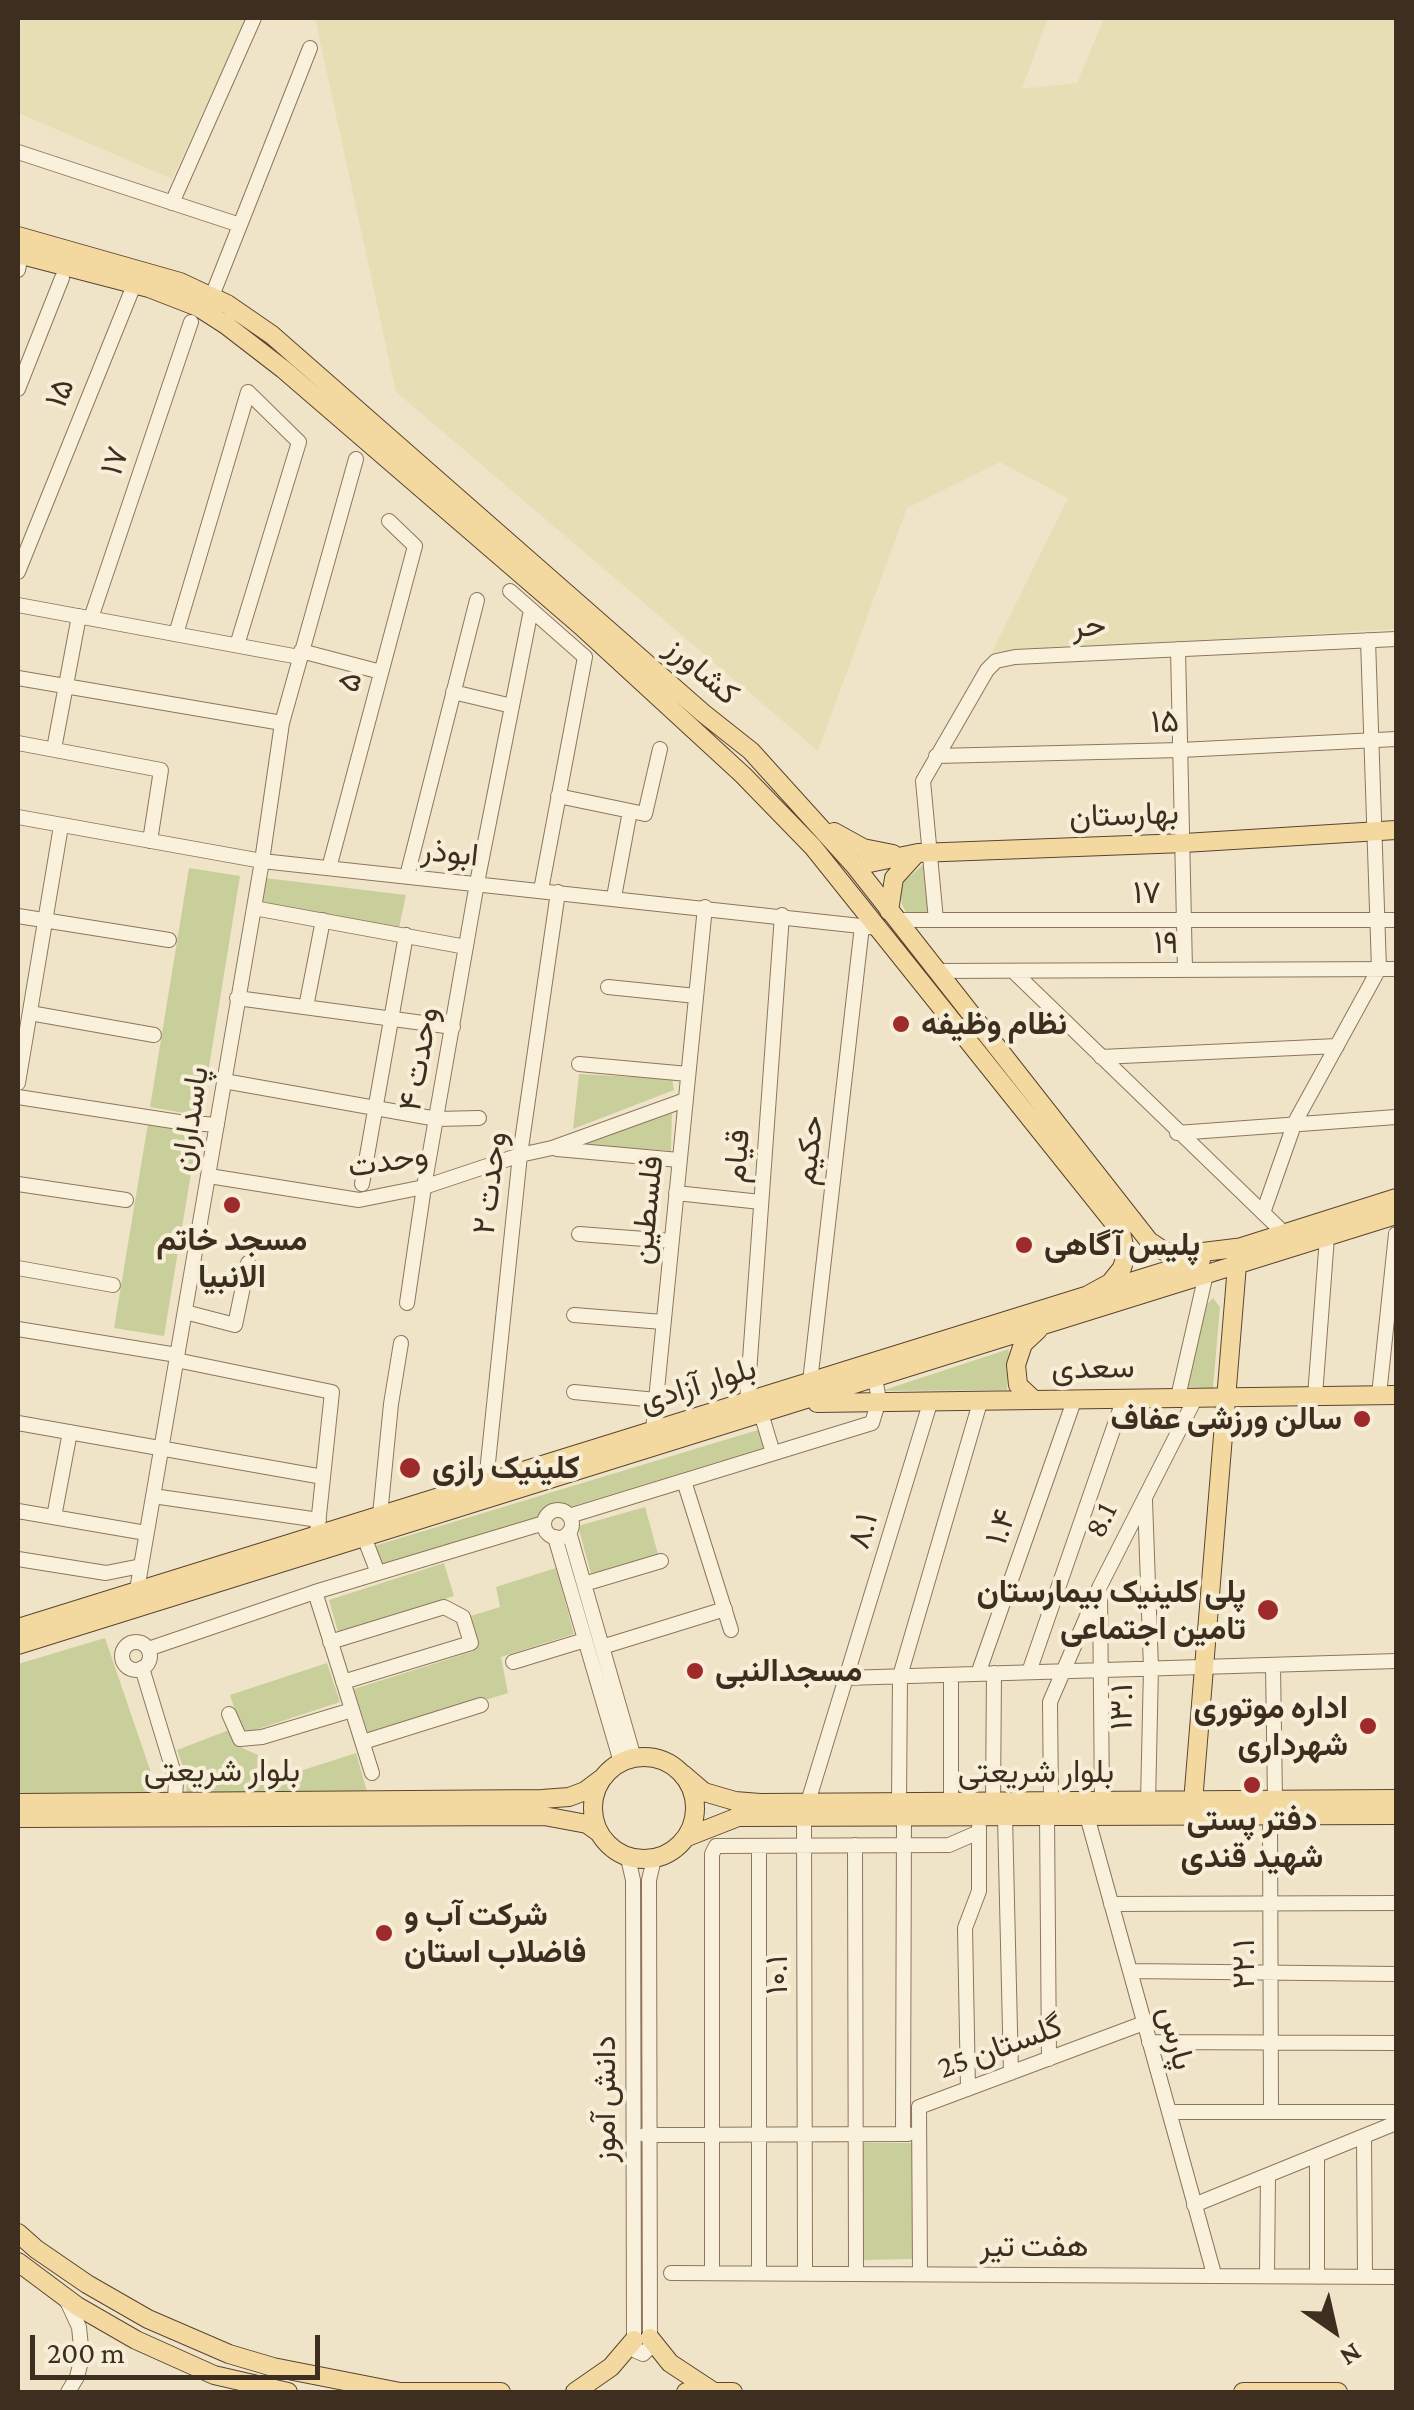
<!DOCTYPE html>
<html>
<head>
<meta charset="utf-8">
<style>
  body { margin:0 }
  #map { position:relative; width:1414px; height:2410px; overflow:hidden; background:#f0e4c8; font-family:"Crimson Pro",serif }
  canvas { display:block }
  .frame { position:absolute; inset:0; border:20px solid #3d2e20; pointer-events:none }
  .north { position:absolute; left:1284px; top:2280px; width:100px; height:100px; -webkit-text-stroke:8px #f7eed8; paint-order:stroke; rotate:146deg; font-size:28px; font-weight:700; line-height:40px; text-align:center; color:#3d2e20 }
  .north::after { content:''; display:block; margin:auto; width:35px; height:45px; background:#3d2e20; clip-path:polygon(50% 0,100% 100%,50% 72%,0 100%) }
  .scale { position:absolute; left:30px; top:2335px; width:290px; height:45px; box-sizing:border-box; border:5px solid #3d2e20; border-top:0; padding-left:12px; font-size:30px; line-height:35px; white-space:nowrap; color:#3d2e20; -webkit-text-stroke:8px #f7eed8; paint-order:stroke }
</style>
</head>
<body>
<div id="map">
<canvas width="1414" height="2410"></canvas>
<div class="frame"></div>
<div class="north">N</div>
<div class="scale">200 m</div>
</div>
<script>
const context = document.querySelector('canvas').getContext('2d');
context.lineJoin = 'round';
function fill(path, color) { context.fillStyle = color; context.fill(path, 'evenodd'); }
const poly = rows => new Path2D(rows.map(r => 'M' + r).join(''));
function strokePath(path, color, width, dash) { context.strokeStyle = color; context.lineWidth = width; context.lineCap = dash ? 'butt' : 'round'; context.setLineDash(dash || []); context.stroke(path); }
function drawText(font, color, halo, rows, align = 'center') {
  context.font = font + ' "Crimson Pro",Vazirmatn,serif'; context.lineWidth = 8; context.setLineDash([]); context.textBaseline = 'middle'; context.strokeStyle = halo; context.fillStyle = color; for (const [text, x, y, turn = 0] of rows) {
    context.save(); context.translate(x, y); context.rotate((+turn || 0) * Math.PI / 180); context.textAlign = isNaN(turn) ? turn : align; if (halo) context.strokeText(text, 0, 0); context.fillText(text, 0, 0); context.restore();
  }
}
const farmland = poly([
  [18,18,246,18,172,179,18,113],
  [315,18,1048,18,1022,89,1077,83,1104,18,1396,18,1396,629,992,652,1068,498,1000,462,907,508,818,751,396,392]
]);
const green = poly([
  [927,861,932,913,907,914,902,905,900,892,903,882],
  [189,868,240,876,201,1116,150,1107],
  [265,878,406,895,399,928,260,903],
  [579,1074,672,1079,674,1090,573,1129],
  [672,1113,671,1151,587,1145,589,1142],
  [148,1123,198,1131,164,1336,114,1328],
  [1213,1298,1220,1307,1213,1388,1187,1387,1207,1304],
  [1009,1349,1007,1390,881,1391],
  [761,1429,766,1447,380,1565,374,1546],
  [645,1507,658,1554,591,1574,578,1526],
  [444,1563,454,1596,338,1632,329,1600],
  [556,1568,574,1634,501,1657,508,1693,369,1736,354,1689,474,1651,467,1617,500,1607,496,1587],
  [105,1638,158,1793,18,1795,18,1664],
  [327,1663,340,1702,243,1734,230,1695],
  [229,1730,236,1745,258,1755,269,1781,356,1753,368,1795,186,1796,187,1778,177,1750],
  [860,2143,912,2143,912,2259,863,2260]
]);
const minor = poly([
  [18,152,240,225],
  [172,203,254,18],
  [18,270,19,265],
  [212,296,310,48],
  [18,389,62,278],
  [18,572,132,290],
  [510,591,585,657,541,890],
  [18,605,299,657],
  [91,618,191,322],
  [176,634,248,392,299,442,237,645],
  [1178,649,1185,970],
  [301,651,381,672],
  [18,678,282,723],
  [453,692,512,706],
  [18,743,161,770,150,841],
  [54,749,79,616],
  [936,756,1181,750,1396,739],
  [558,796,645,814,660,749],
  [18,817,262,861,879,928],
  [329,868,415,546,389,521],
  [407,876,477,600],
  [614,897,630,811],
  [254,908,466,947],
  [18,916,169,940],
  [897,920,1396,920],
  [936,920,923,781,987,670,996,661,1015,657,1396,639],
  [936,971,1396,969],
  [1013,971,1285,1234],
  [608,987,696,996],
  [237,998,453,1027],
  [306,1007,323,920],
  [30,1013,154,1035],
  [1101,1057,1337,1046],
  [579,1064,688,1074],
  [224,1081,437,1119,479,1118],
  [18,1083,61,826],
  [18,1097,179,1122,217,1125],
  [1177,1133,1396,1117],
  [557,1149,679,1160],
  [209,1176,359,1200,424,1187,520,1155,552,1148,685,1100],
  [18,1184,126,1200],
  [362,1184,406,935],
  [676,1193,761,1202],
  [1263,1213,1295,1122,1379,969,1368,640],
  [579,1234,671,1241],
  [18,1268,113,1285],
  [407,1303,424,1187,477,883,531,610],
  [185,1312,235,1325,248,1263],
  [574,1315,663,1322],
  [18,1329,177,1355],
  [176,1360,332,1392,317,1534],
  [810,1382,862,926],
  [574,1392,656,1400],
  [1379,1395,1396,1234],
  [1315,1396,1327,1237],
  [1178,1397,1206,1274],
  [747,1401,782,915],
  [761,1413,773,1453],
  [18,1423,323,1477],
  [653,1430,705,907],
  [684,1481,731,1630],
  [486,1482,520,1155,558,892],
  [153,1496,319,1520],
  [1145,1500,1151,1668,1148,1802],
  '544 1524a14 14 0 1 1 28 0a14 14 0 1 1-28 0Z',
  [18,1511,146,1533],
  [380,1515,391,1404,401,1343],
  [569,1516,872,1423,879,1400,875,1378],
  [54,1517,70,1432],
  [569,1532,634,1758],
  [364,1537,378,1573],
  [555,1537,621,1762],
  [18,1559,106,1573,141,1566],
  [584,1584,661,1561],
  [137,1590,262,861,282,723,356,459],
  [315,1592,372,1773],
  [1100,1592,1102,1802],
  [330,1642,444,1607,463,1617,471,1643,343,1682],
  '122 1656a14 14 0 1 1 28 0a14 14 0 1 1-28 0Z',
  [602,1647,725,1609],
  [148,1649,315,1592,544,1523],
  [513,1662,585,1640],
  [1273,1665,1275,1800],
  [142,1668,176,1780,175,1801],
  [1029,1672,1124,1398],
  [978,1674,1075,1398],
  [845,1678,1396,1661],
  [229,1714,240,1739,262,1737,352,1710],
  [363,1742,481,1705],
  [808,1802,931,1400],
  [899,1802,900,1676,981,1399],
  [951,1802,951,1675],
  [993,1802,994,1673],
  [1051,1802,1050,1702,1100,1586,1196,1397],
  [1005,1816,1011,2073],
  [1047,1816,1049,2059],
  [1087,1816,1214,2274],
  [1270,1816,1271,2112],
  [804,1817,805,2272],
  [855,1845,856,2272],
  [759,1846,759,2272],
  [628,1858,633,1880,634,2340,636,2351,643,2354,650,2347,649,1880,654,1859],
  [1111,1904,1396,1903],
  [1130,1971,1396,1974],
  [1149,2042,1396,2043],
  [968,2089,965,1928,979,1891,979,1827],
  [1169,2112,1396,2112],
  [903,2134,904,1816],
  [645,2135,908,2134],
  [1364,2137,1365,2277],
  [1194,2205,1396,2123],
  [712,2272,712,1854,716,1846,949,1845,979,1832],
  [671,2273,1396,2277],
  [920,2273,919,2107,1144,2023],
  [1267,2274,1268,2175],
  [1317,2277,1317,2157],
  [66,2299,79,2327,82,2357,77,2377,68,2392]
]);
const major = poly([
  [18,236,180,282,227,304,272,335,703,713,751,751,855,866,1149,1241,1164,1251,1178,1255,1244,1247],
  [18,254,149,288,198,307,226,325,283,369,581,626,743,775,813,847,1121,1232,1126,1255,1122,1268,1110,1283,1088,1295],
  [834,832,863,848,893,854],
  [855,866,918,853,1184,843,1396,830],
  [889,911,894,878,915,855],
  [1235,1249,1396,1198],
  [1033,1399,1018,1385,1016,1365,1023,1344,1038,1330],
  [817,1403,1396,1395],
  [18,1628,1201,1260],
  [18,1645,1396,1215],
  '593 1808a51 51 0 1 1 102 0a51 51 0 1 1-102 0Z',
  [683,1774,704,1792,735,1801,760,1803,1396,1799],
  [1193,1802,1237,1265],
  [18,1803,542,1799,569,1797,585,1791,601,1779],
  [18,1818,544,1816,587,1824,598,1832],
  [687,1837,738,1817,1396,1815],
  [18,2233,36,2249,87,2284,148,2319,229,2354,273,2367,400,2392,501,2392],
  [18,2262,77,2306,136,2340,214,2375,288,2392],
  [650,2338,670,2363,714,2392],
  [575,2392,611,2367,634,2340],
  [686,2392,733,2392],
  [1243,2392,1338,2392]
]);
const markers = [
  [901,1024,10,"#9e2a2b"],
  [232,1205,10,"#9e2a2b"],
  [1024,1245,10,"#9e2a2b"],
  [1362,1419,10,"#9e2a2b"],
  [410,1468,12,"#9e2a2b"],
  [1268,1610,12,"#9e2a2b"],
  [695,1671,10,"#9e2a2b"],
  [1368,1726,10,"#9e2a2b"],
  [1252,1785,10,"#9e2a2b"],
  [384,1933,10,"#9e2a2b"]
];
const streetNames = [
  ["۱۵",60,393,-68],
  ["۱۷",115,461,-71],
  ["حر",1089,626,-3],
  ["کشاورز",702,671,41],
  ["۵",350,682,-75],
  ["۱۵",1165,722,-2],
  ["بهارستان",1124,815,-2],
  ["ابوذر",450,853,6],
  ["۱۷",1147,893],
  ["۱۹",1166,943],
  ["وحدت ۴",419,1059,-80],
  ["پاسداران",190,1119,-81],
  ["حکیم",809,1150,-83],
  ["قیام",737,1156,-86],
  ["وحدت",388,1161,-9],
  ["وحدت ۲",490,1183,-83],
  ["فلسطین",647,1210,-84],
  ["سعدی",1093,1368,-1],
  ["بلوار آزادی",698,1385,-17],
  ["8.1",1101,1520,-64],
  ["۱.۴",1001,1527,-71],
  ["۸.۱",863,1531,-73],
  ["۱۳.۱",1122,1707,-89],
  ["بلوار شریعتی",222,1771],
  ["بلوار شریعتی",1036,1772],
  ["۲۲.۱",1244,1964,-90],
  ["۱۰.۱",777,1975,-90],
  ["پارس",1176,2038,75],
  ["گلستان 25",1000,2047,-20],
  ["دانش آموز",605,2099,-90],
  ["هفت تیر",1034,2246]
];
const poiNames = [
  ["نظام وظیفه",921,1024],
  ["مسجد خاتم",232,1240,"center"],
  ["الانبیا",232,1277,"center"],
  ["پلیس آگاهی",1044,1245],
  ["سالن ورزشی عفاف",1342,1419,"right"],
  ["کلینیک رازی",432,1468],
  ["پلی کلینیک بیمارستان",1246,1592,"right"],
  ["تامین اجتماعی",1246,1629,"right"],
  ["مسجدالنبی",715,1671],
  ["اداره موتوری",1348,1708,"right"],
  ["شهرداری",1348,1745,"right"],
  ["دفتر پستی",1252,1820,"center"],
  ["شهید قندی",1252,1857,"center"],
  ["شرکت آب و",404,1915],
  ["فاضلاب استان",404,1952]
];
fill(farmland, '#e6deb5');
fill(green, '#c9cf9b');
strokePath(minor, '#8d765c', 16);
strokePath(major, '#5b4430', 20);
strokePath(minor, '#faf1dc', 14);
strokePath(major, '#f3d9a0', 18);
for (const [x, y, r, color] of markers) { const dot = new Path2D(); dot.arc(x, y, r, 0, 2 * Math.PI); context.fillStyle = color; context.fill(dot); strokePath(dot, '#f7eed8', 4); }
drawText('32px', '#3d2e20', '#f7eed8', streetNames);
drawText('bold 32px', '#3d2e20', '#f7eed8', poiNames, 'left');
</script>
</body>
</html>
